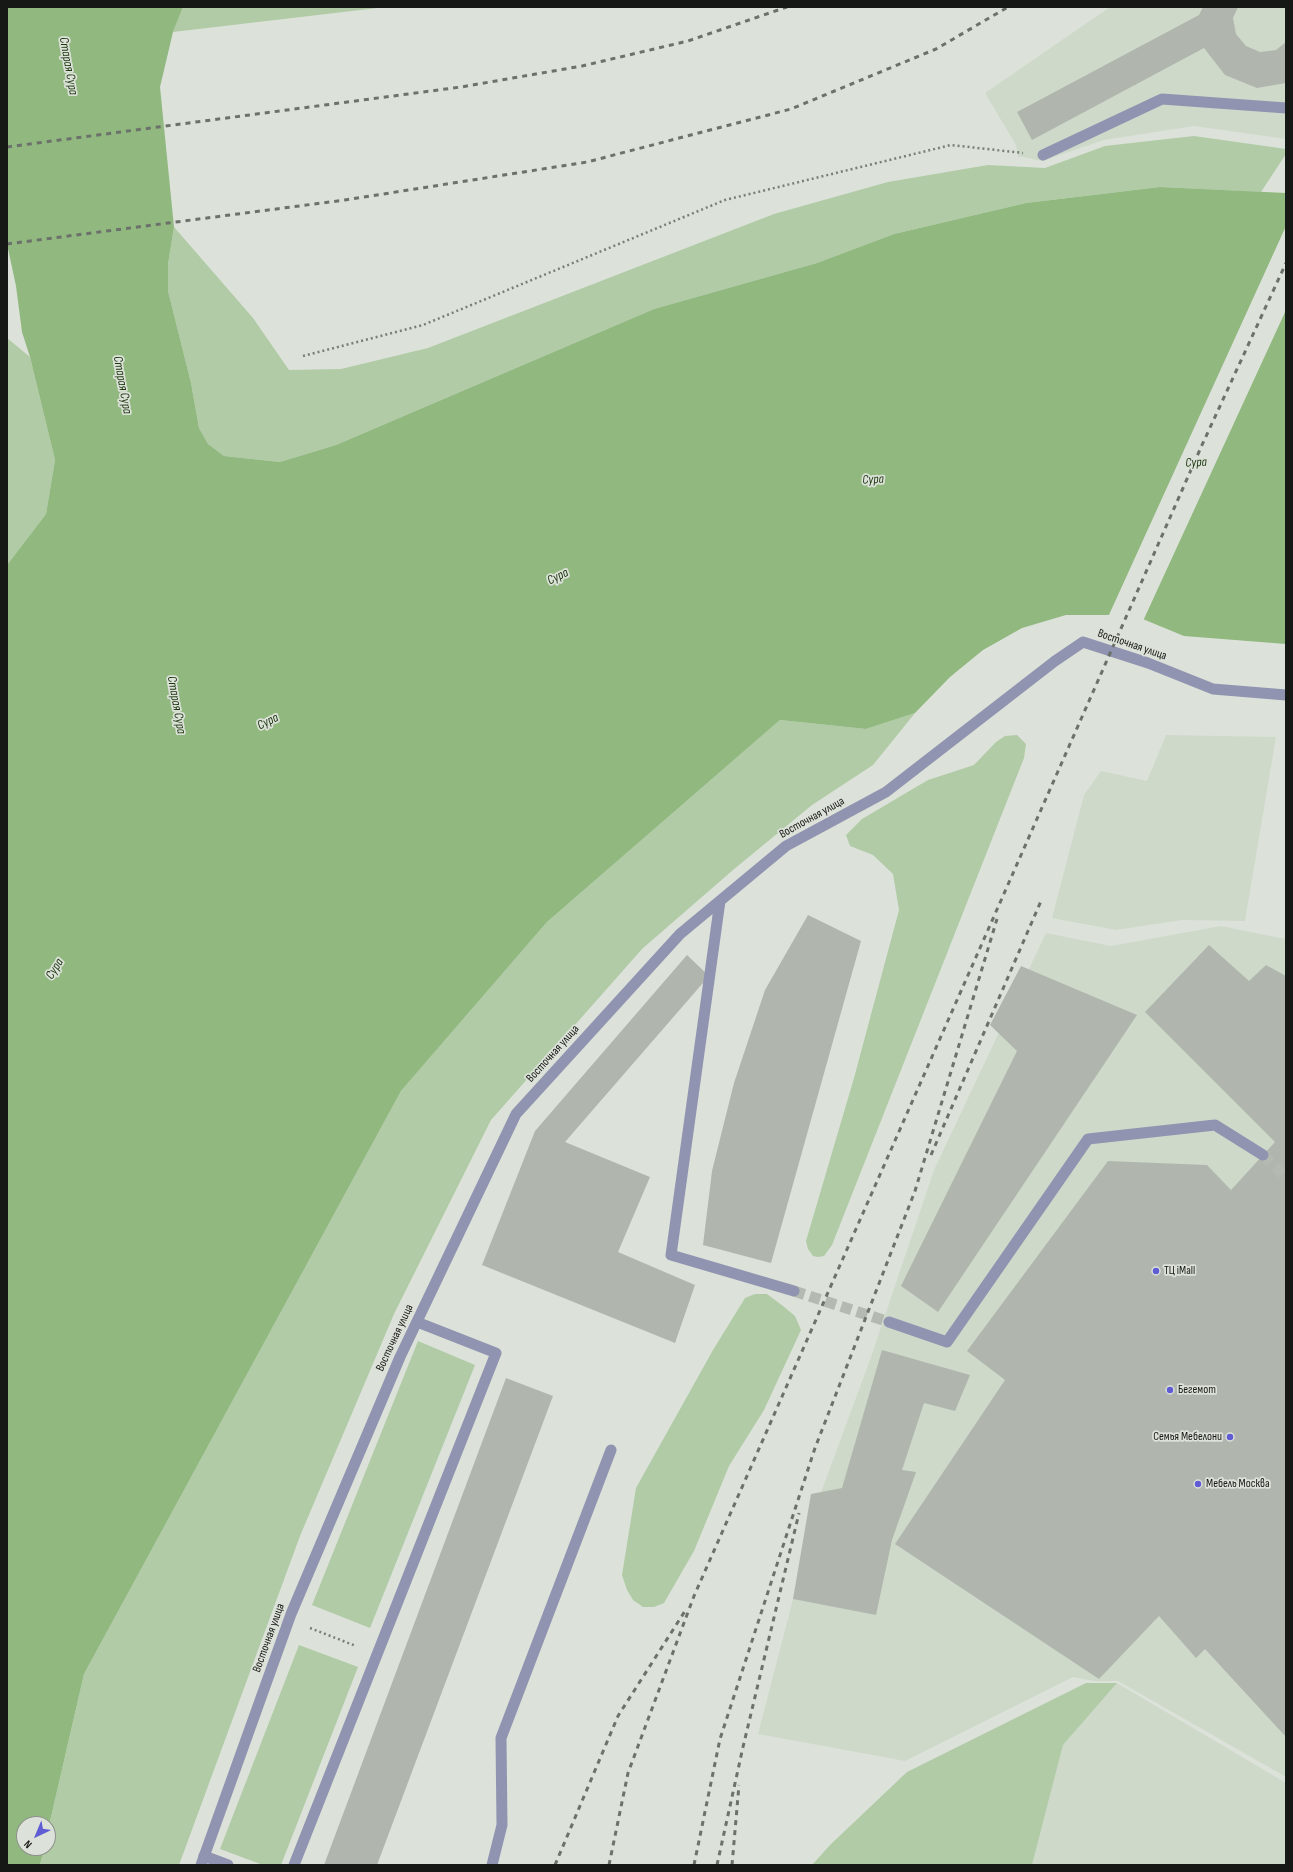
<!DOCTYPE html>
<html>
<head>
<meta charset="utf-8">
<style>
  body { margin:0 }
  #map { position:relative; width:1293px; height:1872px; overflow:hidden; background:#dce2d9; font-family:"Sofia Sans Condensed",sans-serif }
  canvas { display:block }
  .frame { position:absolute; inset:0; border:8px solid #161815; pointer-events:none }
  .north { position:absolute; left:16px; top:1816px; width:40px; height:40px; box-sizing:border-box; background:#dce2d9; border:1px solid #8d918b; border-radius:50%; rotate:224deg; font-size:11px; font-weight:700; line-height:16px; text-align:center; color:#161815 }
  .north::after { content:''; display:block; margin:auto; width:14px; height:18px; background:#605cd4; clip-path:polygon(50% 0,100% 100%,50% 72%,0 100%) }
</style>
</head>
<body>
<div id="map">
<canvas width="1293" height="1872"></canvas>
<div class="frame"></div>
<div class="north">N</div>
</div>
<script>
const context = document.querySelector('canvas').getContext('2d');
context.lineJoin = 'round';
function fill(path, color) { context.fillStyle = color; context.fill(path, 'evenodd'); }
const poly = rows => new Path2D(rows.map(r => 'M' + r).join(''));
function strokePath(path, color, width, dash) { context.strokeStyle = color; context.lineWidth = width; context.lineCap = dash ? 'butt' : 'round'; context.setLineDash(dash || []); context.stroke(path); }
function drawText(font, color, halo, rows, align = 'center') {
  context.font = font + ' "Sofia Sans Condensed",sans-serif'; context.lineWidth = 3.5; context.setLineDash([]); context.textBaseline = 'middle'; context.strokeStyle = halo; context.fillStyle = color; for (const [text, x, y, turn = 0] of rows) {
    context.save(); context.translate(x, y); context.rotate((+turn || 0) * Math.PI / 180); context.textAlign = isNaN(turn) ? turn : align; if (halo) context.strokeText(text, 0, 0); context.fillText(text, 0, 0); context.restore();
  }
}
const built = poly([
  [1110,7,1286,7,1286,139,1194,126,1104,140,1042,161,1018,156,1016,145,985,93],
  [1166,735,1276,737,1245,921,1182,920,1116,930,1052,918,1084,795,1101,771,1147,781],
  [1221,926,1286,939,1286,1777,1118,1681,1094,1681,1073,1677,905,1761,758,1734,820,1495,871,1357,934,1170,1046,933,1111,946],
  [1117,1683,1286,1783,1286,1865,1032,1865,1063,1745]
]);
const green = poly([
  [183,7,386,7,173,32],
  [1194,136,1286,149,1286,154,1261,192,1160,187,1026,203,894,234,817,263,654,309,336,445,280,462,224,456,208,444,199,428,191,383,168,291,168,264,174,227,253,318,289,370,341,369,428,348,774,214,888,182,988,165,1045,168,1105,146],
  [7,338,30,357,55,460,46,514,7,565],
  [915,713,873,765,812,805,733,870,642,949,491,1120,394,1314,300,1536,179,1865,40,1865,44,1848,48,1848,48,1830,84,1674,401,1091,547,922,780,720,866,729],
  [1017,735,1026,744,1024,758,832,1245,824,1256,818,1257,813,1256,808,1249,806,1241,854,1078,899,910,893,874,873,855,850,846,846,835,862,819,928,780,974,765,996,742,1005,736],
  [755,1294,767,1294,783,1306,795,1316,801,1330,764,1410,729,1466,694,1551,664,1603,654,1607,643,1607,633,1600,627,1590,622,1575,636,1488,713,1350,745,1298],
  [418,1341,475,1365,370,1628,312,1605],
  [299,1645,358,1667,281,1865,263,1865,220,1849],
  [1086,1683,1117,1683,1063,1745,1032,1865,812,1865,830,1845,907,1772]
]);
const water = poly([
  [7,7,183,7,173,32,160,87,174,227,168,264,168,291,191,383,199,428,208,444,224,456,280,462,336,445,654,309,817,263,894,234,1026,203,1160,187,1286,193,1286,644,1184,636,1133,615,1066,615,1022,628,983,650,950,677,915,713,866,729,780,720,547,922,401,1091,84,1674,48,1830,48,1824,24,1824,24,1848,44,1848,40,1865,7,1865,7,565,46,514,55,460,30,357,22,332,16,286,7,244]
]);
const pier = poly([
  [1286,226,1286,310,1143,621,1133,617,1108,617]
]);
const building = poly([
  [1203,7,1238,7,1233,18,1236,34,1246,46,1260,52,1276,50,1286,42,1286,83,1257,88,1225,75,1204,48,1032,140,1017,112,1199,15],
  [808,915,861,941,771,1263,703,1245,712,1171,734,1083,765,990],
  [1209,945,1249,981,1266,965,1286,976,1286,1737,1205,1649,1196,1658,1159,1616,1099,1679,895,1544,1005,1380,967,1351,1108,1161,1207,1165,1231,1190,1275,1142,1145,1012],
  [687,955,709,976,565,1142,650,1177,618,1252,695,1285,675,1343,482,1265,535,1131],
  [1021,966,1137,1015,938,1312,901,1286,1017,1051,990,1025],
  [882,1350,970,1375,955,1411,924,1403,902,1470,916,1472,892,1540,876,1615,793,1599,811,1494,842,1488],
  [506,1378,553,1396,377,1865,324,1865]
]);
const minorTunnel = poly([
  [1263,1155,1286,1178],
  [794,1291,889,1322]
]);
const path = poly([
  [303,356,423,325,725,200,951,145,1023,153],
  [310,1628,356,1646]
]);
const service = poly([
  [1043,155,1162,99,1286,108],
  [204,1856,228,1865],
  [294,1865,496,1353,417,1322],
  [492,1865,502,1825,501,1738,611,1450]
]);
const minor = poly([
  [720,901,671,1255,794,1291],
  [889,1322,947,1342,1088,1139,1215,1125,1263,1155],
  [201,1865,291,1614,400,1357,516,1114,680,934,786,846,886,792,1055,661,1083,642,1148,663,1213,689,1286,695]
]);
const rail = poly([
  [7,147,461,87,582,66,688,41,787,7],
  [7,244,345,200,587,162,791,109,936,49,1008,7],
  [931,1155,1041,901],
  [555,1865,618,1716,685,1611],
  [609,1865,628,1773,694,1596,1202,445,1286,263],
  [694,1865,720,1739,815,1448,915,1191,997,919],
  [717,1865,743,1747,799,1513],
  [732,1865,739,1785]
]);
const markers = [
  [1156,1271,4,"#605cd4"],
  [1170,1390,4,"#605cd4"],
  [1230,1437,4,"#605cd4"],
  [1198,1484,4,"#605cd4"]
];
const streetNames = [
  ["Восточная улица",1132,645,19],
  ["Восточная улица",812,818,-29],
  ["Восточная улица",553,1054,-48],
  ["Восточная улица",395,1338,-65],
  ["Восточная улица",269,1638,-70]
];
const poiNames = [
  ["ТЦ iMall",1164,1271],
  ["Бегемот",1178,1390],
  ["Семья Мебелони",1222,1437,"right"],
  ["Мебель Москва",1206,1484]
];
const waterNames = [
  ["Старая Сура",68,66,80],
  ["Старая Сура",122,385,80],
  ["Сура",1196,463,-3],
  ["Сура",873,480,-3],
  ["Сура",558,577,-27],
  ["Старая Сура",176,705,80],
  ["Сура",268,722,-27],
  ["Сура",55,969,-58]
];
fill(built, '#ced9ca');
fill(green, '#b0cba6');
fill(water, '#90b87f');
fill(pier, '#dce2d9');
fill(building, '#b0b6ae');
strokePath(minorTunnel, '#b4bab2', 11, [11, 5.5]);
strokePath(path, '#7a7e78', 2.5, [2, 3]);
strokePath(service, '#9194b0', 11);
strokePath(minor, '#9194b0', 11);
strokePath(rail, '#6d716b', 3, [5, 5]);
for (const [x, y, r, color] of markers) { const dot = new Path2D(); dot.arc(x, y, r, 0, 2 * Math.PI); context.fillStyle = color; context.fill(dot); strokePath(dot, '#dce2d9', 1.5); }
drawText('12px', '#161815', '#dce2d9', streetNames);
drawText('12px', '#161815', '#dce2d9', poiNames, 'left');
drawText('italic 13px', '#1a340c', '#dce2d9', waterNames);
</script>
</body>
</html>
